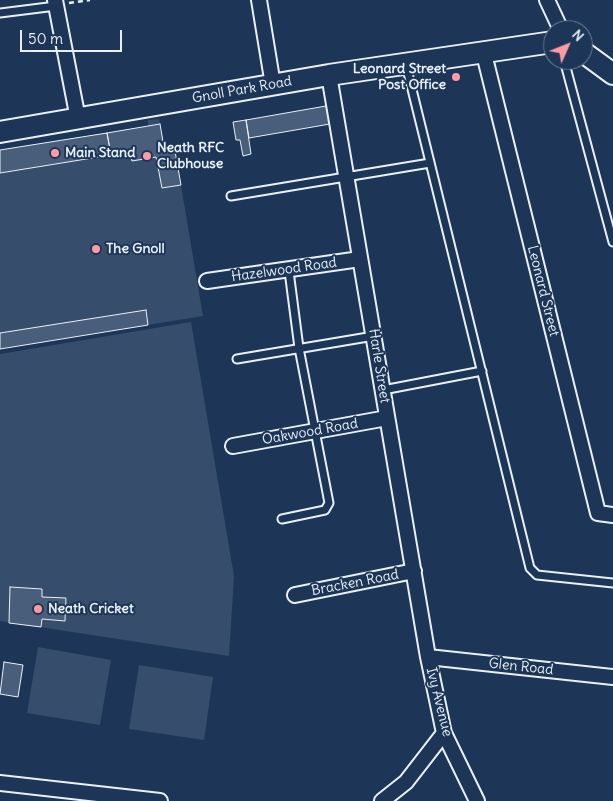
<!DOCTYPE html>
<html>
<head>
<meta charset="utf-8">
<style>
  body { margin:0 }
  #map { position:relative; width:613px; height:801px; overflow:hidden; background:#1d3557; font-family:Delius,sans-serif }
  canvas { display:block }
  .north { position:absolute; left:543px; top:20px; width:50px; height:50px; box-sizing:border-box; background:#1d3557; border:1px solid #6e8097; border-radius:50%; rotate:46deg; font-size:14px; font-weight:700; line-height:20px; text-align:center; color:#e8f1f8 }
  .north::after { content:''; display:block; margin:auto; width:18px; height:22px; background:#ff9aa2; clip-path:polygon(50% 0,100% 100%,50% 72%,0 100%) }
  .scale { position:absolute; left:20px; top:30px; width:102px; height:22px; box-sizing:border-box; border:2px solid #e8f1f8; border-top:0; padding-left:6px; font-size:15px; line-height:18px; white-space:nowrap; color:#e8f1f8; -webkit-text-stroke:4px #1d3557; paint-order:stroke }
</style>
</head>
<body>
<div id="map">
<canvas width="613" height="801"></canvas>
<div class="north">N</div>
<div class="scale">50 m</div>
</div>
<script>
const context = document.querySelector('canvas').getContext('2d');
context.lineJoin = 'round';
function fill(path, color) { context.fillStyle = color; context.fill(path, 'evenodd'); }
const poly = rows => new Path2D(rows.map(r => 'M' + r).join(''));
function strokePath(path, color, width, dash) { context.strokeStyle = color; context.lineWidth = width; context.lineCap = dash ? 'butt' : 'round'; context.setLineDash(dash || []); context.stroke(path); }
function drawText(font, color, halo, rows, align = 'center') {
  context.font = font + ' Delius,sans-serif'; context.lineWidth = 4; context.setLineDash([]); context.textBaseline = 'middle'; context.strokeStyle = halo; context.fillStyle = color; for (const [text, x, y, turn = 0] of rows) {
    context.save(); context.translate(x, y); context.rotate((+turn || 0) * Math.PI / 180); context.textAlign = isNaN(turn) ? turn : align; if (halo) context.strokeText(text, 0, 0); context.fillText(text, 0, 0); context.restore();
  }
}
const green = poly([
  [159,119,164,145,174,144,203,316,0,349,0,150,148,126,148,120],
  [191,322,234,576,229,656,0,621,0,354],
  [38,647,111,660,100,725,27,713],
  [139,665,213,677,204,740,129,729]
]);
const building = poly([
  [326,106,330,124,249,138,246,120,326,106],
  [246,120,251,154,243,156,240,140,236,140,233,122,246,120],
  [160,124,165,153,175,151,181,185,162,188,156,157,132,161,131,157,111,155,107,133,160,124],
  [107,133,111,155,0,173,0,150,107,133],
  [146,310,148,325,0,349,0,333,146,310],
  [10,587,42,589,42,597,66,598,65,621,42,619,41,627,9,623,10,587],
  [4,662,23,665,18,697,0,694,4,662]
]);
const path = poly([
  [69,3,90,0]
]);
const lane = poly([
  [0,13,56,6],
  [564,60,613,242],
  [406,65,530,568,537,575,613,583],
  [231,196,430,163],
  [237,359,374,336],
  [383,390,482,371],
  [282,519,325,510,329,503,299,348,289,271]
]);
const street = poly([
  [55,0,78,119],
  [259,0,273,85],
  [547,0,561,30],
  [484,54,598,513,613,515],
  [329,75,428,657,444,733,477,801],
  [207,281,360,259],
  [233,446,387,418],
  [295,595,414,571],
  [428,657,613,677],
  [0,783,160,801],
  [382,801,406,782,444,733]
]);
const secondary = poly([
  [583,52,613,74],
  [0,132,329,75,553,42]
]);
const markers = [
  [456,77,5,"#ff9aa2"],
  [55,153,5,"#ff9aa2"],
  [147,156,5,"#ff9aa2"],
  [96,249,5,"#ff9aa2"],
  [38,609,5,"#ff9aa2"]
];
const poiNames = [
  ["Leonard Street",446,69,"right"],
  ["Post Office",446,85,"right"],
  ["Neath RFC",157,148],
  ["Clubhouse",157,164],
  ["Main Stand",65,153],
  ["The Gnoll",106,249],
  ["Neath Cricket",48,609]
];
const streetNames = [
  ["Gnoll Park Road",242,90,-10],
  ["Hazelwood Road",284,270,-8],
  ["Leonard Street",543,291,76],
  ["Harle Street",379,366,81],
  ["Oakwood Road",310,432,-10],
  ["Bracken Road",355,583,-11],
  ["Glen Road",521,667,6],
  ["Ivy Avenue",439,702,76]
];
fill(green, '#374d6c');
fill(building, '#495e7a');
strokePath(building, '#e8f1f8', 1);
strokePath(lane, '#e8f1f8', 11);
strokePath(street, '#e8f1f8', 18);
strokePath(secondary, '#e8f1f8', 24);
strokePath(path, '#e8f1f8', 2.5, [5, 4]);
strokePath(lane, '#1d3557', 7);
strokePath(street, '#1d3557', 14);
strokePath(secondary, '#1d3557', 20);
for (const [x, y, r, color] of markers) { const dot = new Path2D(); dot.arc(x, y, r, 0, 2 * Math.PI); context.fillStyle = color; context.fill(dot); strokePath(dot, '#1d3557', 2); }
drawText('bold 14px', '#e8f1f8', '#1d3557', poiNames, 'left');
drawText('14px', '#e8f1f8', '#1d3557', streetNames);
</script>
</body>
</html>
